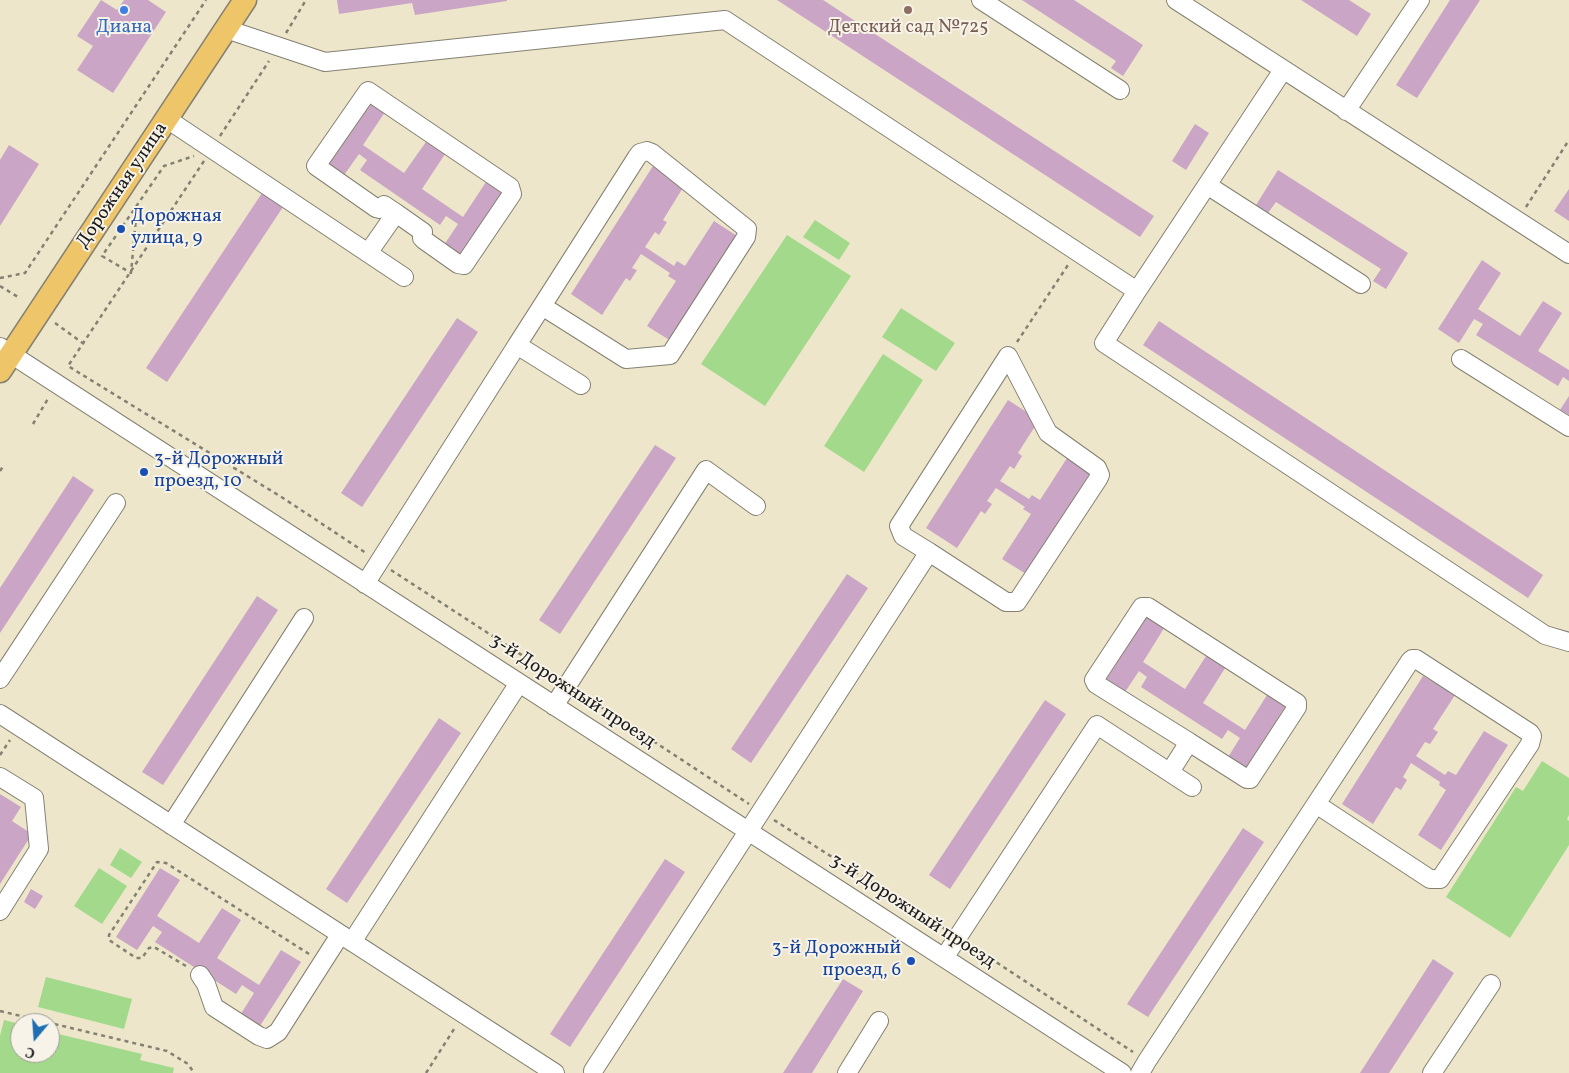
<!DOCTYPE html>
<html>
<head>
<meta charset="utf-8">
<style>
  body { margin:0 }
  #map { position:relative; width:1569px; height:1073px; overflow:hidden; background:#ede6ca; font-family:Vollkorn,serif }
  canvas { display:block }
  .north { position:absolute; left:10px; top:1013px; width:50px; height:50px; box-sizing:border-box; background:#f7f3e8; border:1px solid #9f9d96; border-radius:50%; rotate:198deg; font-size:14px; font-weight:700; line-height:20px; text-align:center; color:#1c1c1c }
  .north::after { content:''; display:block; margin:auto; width:18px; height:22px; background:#1f6fb2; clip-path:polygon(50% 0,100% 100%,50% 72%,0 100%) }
</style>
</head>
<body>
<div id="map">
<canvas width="1569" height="1073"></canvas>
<div class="north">С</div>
</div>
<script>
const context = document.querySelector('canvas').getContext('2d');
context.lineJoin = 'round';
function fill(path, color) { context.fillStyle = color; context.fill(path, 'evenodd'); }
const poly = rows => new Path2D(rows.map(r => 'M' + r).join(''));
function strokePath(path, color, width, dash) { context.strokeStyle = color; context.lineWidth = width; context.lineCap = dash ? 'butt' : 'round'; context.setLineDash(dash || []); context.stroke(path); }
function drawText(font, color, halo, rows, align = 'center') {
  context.font = font + ' Vollkorn,serif'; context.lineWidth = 4; context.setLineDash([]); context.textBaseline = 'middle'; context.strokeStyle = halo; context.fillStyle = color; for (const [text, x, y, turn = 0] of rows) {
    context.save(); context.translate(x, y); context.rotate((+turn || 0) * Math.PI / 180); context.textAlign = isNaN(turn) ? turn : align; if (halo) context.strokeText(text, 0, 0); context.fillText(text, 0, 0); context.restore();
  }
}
const green = poly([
  [815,220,850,243,839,260,803,237],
  [787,235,851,276,765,406,701,364],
  [901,308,955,343,936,371,882,337],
  [883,354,923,380,864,472,824,446],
  [1542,761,1569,778,1569,815,1567,819,1569,821,1569,845,1510,938,1446,897,1516,787,1523,791],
  [120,848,142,862,131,878,110,865],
  [99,868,127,886,102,924,74,906],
  [46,977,132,999,124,1029,38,1007],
  [4,1020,20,1024,20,1053,50,1053,50,1032,142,1054,140,1060,174,1068,173,1073,0,1073,0,1036]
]);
const building = poly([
  [101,0,117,10,124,0,148,0,166,12,113,93,77,70,93,46,77,36],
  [337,0,507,0,507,1,415,15,412,3,339,14],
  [777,0,823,0,1154,216,1140,237],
  [1022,0,1074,0,1143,45,1123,76,1111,68,1116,61],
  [1301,0,1349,0,1371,14,1357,36],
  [1450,0,1480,0,1417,98,1396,85],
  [368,96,387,109,363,145,404,173,428,139,447,151,422,189,463,217,486,182,505,195,460,261,442,248,458,224,446,216,440,225,360,170,367,160,359,154,342,178,322,164],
  [1195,124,1209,133,1186,170,1172,161],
  [9,145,39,164,0,226,0,160],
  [653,166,684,186,663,220,667,222,659,235,655,232,645,247,674,266,677,261,685,266,714,221,737,236,671,341,647,326,676,281,668,276,670,273,641,254,632,268,637,270,630,281,626,278,602,315,571,294],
  [1278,170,1408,253,1386,289,1373,281,1381,269,1276,202,1268,213,1256,205],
  [1569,189,1569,221,1554,211],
  [262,193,283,207,167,382,146,368],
  [1482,260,1501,273,1478,309,1520,336,1543,301,1562,313,1538,351,1569,370,1569,381,1563,377,1558,386,1476,335,1483,324,1474,319,1459,343,1438,329],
  [457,318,478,332,362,507,341,493],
  [1159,321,1543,575,1528,598,1143,345],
  [1569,396,1569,415,1560,410],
  [1008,400,1039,420,1018,453,1022,456,1014,469,1010,466,1000,481,1029,499,1032,495,1040,500,1069,455,1092,470,1026,574,1002,559,1031,514,1023,509,1025,507,996,488,987,501,992,504,985,514,981,511,957,548,926,528],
  [655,445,676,458,560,634,539,620],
  [73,476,94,490,0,633,0,588],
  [847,574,868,588,751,763,731,749],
  [257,596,278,610,163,785,142,772],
  [1148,614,1166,625,1143,662,1185,689,1208,653,1227,665,1203,703,1245,730,1267,695,1285,707,1243,773,1225,762,1240,738,1228,730,1222,739,1141,687,1147,677,1139,671,1123,695,1104,683],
  [1423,676,1455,695,1433,729,1438,732,1430,744,1425,742,1416,756,1445,775,1448,771,1456,775,1484,731,1508,745,1441,850,1418,835,1446,790,1439,785,1440,782,1411,763,1403,777,1407,780,1401,790,1396,787,1373,824,1342,804],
  [1045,700,1066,714,950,889,929,875],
  [439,718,461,733,347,903,326,889],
  [0,794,21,807,12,821,32,834,0,884],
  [1243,828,1264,842,1148,1017,1127,1004],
  [665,859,685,872,570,1047,550,1034],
  [160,868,180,880,157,916,199,943,222,908,241,920,217,958,259,985,281,950,301,962,258,1029,239,1017,254,993,242,985,236,994,155,942,162,932,153,926,137,950,116,937],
  [31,889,43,896,35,909,24,902],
  [1433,959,1454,973,1389,1073,1360,1073],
  [843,979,863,991,812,1073,783,1073]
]);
const path = poly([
  [286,33,306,0],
  [220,136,269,61],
  [204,161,68,366,283,498,366,553],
  [137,207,131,273,102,256,164,166,194,156],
  [1526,207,1569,140],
  [0,278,25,273,206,0],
  [0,286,18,297],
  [55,323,84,344],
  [1017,342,1068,265],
  [33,424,49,397],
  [0,471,4,465],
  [391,570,554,676],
  [580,693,749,804],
  [0,755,10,740],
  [774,820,945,929],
  [970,945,1133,1052],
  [186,966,154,947,149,948,142,958,136,958,109,940,109,935,157,862,166,863,309,954],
  [0,1011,167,1051,188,1064,194,1073],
  [426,1073,456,1026]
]);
const minor = poly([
  [981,0,1120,90],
  [1176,0,1569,254],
  [226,29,325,62,725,20,1137,291,1104,343,1545,635,1569,642],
  [1346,111,1420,0],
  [167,119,404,277],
  [1207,185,1361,284],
  [368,253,396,213,423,232,422,238,424,240,458,264,464,265,512,194,510,187,368,91,316,166,376,208,380,209,384,205,396,213],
  [1137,291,1283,70],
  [517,345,542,306,637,157,640,153,647,151,652,153,747,229,746,237,670,355,626,359,542,306],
  [0,347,1122,1073],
  [1461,359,1569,427],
  [365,584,517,345,581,385],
  [0,679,116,503],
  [554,706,706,470,756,506],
  [0,714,555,1073],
  [1170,772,1189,742,1096,684,1094,680,1142,607,1148,607,1297,703,1297,707,1250,779,1247,779,1189,742],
  [0,777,34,798,39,849,0,911],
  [171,825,304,618],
  [352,942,519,683],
  [944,958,1097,725,1192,787],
  [200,975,206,984,214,1007,259,1036,267,1039,278,1032,340,935],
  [593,1071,929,552,1006,602,1017,602,1098,479,1100,475,1097,468,1048,433,1008,356,899,526,903,536,929,552],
  [847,1073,879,1021],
  [1140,1073,1147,1061,1410,661,1412,659,1416,659,1530,733,1532,736,1530,744,1440,879,1430,879,1316,804],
  [1432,1073,1491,984]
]);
const major = poly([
  [0,371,245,0]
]);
const markers = [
  [124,10,5,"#3f7fe0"],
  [908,10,5,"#8d6e63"],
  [121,229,5,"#1a4fb4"],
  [144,472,5,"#1a4fb4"],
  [911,961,5,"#1a4fb4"]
];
const shopNames = [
  ["Диана",124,29]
];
const educationNames = [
  ["Детский сад №725",908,29]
];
const streetNames = [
  ["Дорожная улица",123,186,-56],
  ["3-й Дорожный проезд",572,692,33],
  ["3-й Дорожный проезд",912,912,33]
];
const transitNames = [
  ["Дорожная",131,218],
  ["улица, 9",131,240],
  ["3-й Дорожный",154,461],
  ["проезд, 10",154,483],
  ["3-й Дорожный",901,950,"right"],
  ["проезд, 6",901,972,"right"]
];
fill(green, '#a2d98b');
fill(building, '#caa5c6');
strokePath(minor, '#848173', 20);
strokePath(major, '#848173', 25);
strokePath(path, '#848173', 2.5, [4, 4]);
strokePath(minor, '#fff', 18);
strokePath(major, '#eec569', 22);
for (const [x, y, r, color] of markers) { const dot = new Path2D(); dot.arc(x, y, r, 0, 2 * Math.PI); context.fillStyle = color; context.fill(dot); strokePath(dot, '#f7f3e8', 2); }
drawText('19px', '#366cbe', '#f7f3e8', shopNames);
drawText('19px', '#785e54', '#f7f3e8', educationNames);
drawText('19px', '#1c1c1c', '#f7f3e8', streetNames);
drawText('19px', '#164399', '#f7f3e8', transitNames, 'left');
</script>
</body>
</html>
